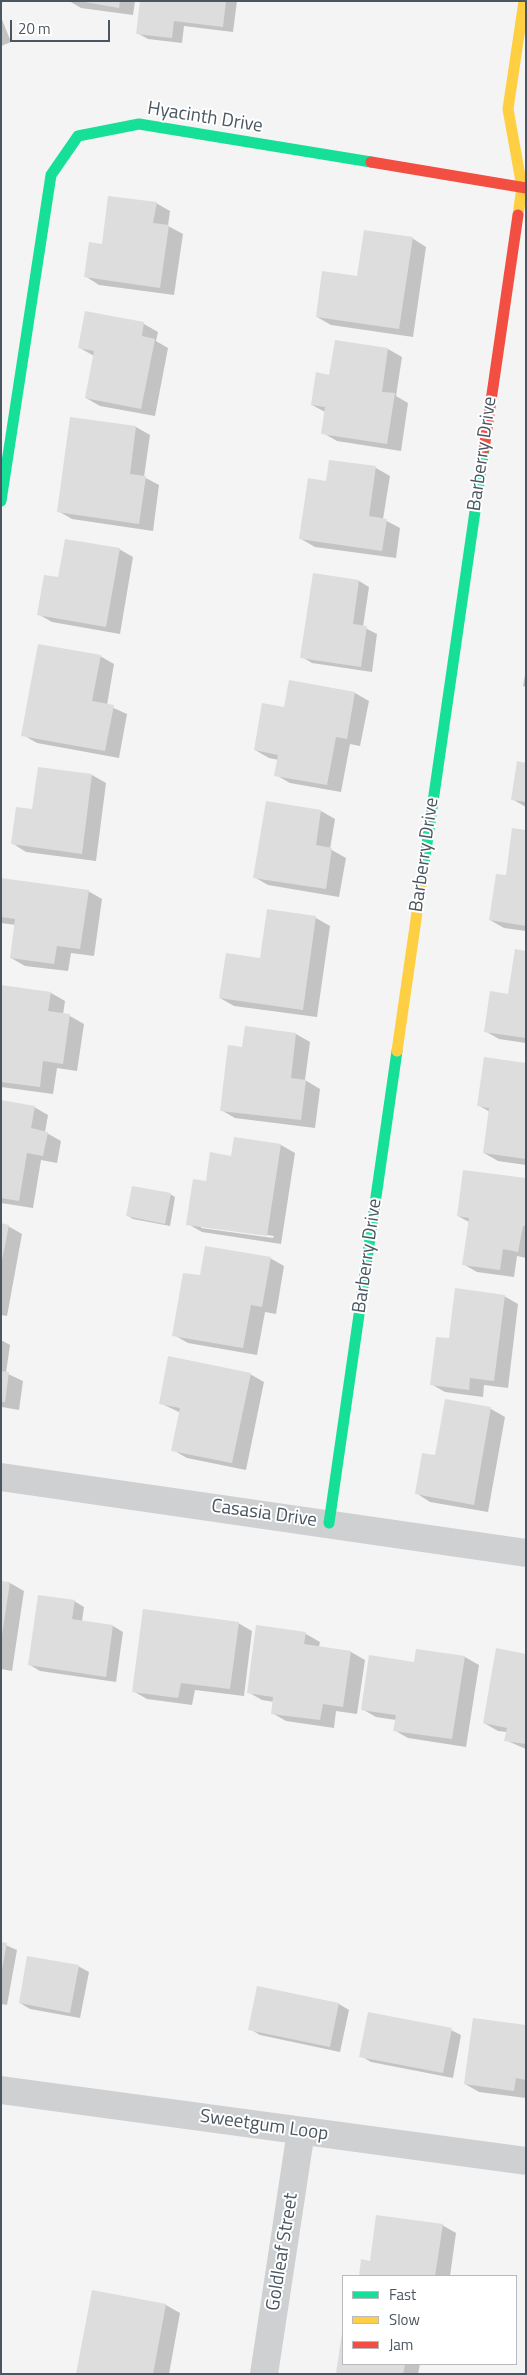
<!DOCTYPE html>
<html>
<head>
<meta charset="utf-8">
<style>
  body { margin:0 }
  #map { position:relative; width:527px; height:2375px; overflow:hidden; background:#f4f4f4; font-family:"Titillium Web",sans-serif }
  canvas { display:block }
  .frame { position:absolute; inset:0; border:2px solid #4a5661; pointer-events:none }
  .legend { position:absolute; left:342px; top:2275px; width:175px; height:90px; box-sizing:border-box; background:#fff; border:1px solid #b7bbc0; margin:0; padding:6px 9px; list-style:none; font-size:15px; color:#4a5661 }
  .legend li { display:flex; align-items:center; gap:10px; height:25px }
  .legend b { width:25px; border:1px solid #b7bbc0 }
  .scale { position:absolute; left:10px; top:20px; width:100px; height:22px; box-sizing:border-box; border:2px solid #4a5661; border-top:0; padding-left:6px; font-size:15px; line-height:18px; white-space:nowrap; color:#4a5661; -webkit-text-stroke:4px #fff; paint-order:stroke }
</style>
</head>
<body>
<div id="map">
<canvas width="527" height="2375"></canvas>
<div class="frame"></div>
<ul class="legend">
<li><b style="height:6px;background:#16e098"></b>Fast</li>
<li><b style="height:6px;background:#ffcf43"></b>Slow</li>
<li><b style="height:6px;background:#f24e42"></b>Jam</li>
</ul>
<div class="scale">20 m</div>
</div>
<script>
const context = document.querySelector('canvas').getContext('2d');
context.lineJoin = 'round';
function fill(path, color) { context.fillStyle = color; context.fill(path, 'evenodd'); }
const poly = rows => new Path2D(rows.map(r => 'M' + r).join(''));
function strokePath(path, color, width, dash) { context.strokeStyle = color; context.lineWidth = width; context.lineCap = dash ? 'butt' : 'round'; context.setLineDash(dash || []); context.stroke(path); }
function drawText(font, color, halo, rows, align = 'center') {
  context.font = font + ' "Titillium Web",sans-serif'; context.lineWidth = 4; context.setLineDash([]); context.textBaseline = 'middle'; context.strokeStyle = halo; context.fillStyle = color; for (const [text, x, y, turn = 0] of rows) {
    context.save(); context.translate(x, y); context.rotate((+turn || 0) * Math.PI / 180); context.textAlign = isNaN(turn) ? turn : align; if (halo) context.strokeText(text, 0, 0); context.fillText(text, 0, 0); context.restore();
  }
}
const shadow = poly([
  [69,1,135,1,133,15,81,8],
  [141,1,237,1,233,32,184,26,182,43,148,39,137,33],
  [1,17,11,42,1,46],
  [156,203,170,211,168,226,183,234,174,295,99,285,85,276,103,245],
  [412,238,426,247,413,337,331,325,317,317,358,278],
  [86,313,144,324,158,332,156,341,168,348,155,416,100,406,86,398,94,356,80,348],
  [388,349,402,357,396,396,408,403,401,451,337,441,323,433,325,412,312,405,331,376],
  [71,418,136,427,150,435,144,477,159,485,153,531,72,519,58,511],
  [330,461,376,468,390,476,383,519,400,528,396,558,315,547,301,539,327,482],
  [119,549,133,557,120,634,52,622,38,614,59,579],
  [314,574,359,581,369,587,363,627,377,634,372,672,312,663,302,657],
  [100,656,114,664,107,705,127,714,119,758,37,743,23,735],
  [526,669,526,687,523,686],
  [355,693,369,701,360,746,350,744,341,792,290,783,276,775,279,760,269,758,255,750,285,708],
  [526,764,526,807,512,799],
  [39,768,92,775,106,783,96,861,26,852,12,843,33,810],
  [321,811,335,819,330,849,346,858,339,897,268,885,254,877],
  [526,831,526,931,504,928,490,920],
  [1,879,88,891,102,899,94,956,71,953,68,971,25,966,11,958,16,925,1,923],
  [268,910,316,918,330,926,317,1017,234,1006,220,998,261,959],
  [526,952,526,1043,499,1039,485,1031,509,996],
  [1,986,51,993,65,1001,63,1015,70,1016,84,1024,77,1071,57,1068,53,1094,1,1087],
  [296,1034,310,1042,305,1080,320,1089,315,1128,235,1118,221,1110,243,1048],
  [526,1064,526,1165,498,1161,484,1153,490,1112,478,1105],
  [1,1101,34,1107,48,1115,45,1132,61,1141,57,1163,41,1160,33,1208,1,1203],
  [235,1138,281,1145,295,1153,281,1244,202,1232,188,1224,207,1182,232,1157],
  [201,1225,274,1236,273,1238,201,1228],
  [526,1179,526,1258,517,1256,514,1277,477,1272,463,1264,469,1222,458,1216],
  [170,1194,175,1197,170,1226,133,1219,128,1216],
  [1,1225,8,1226,22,1234,7,1316,1,1315],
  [270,1258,284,1266,276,1314,265,1312,257,1355,188,1343,174,1335,201,1277],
  [504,1296,518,1304,508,1388,484,1385,483,1397,445,1392,431,1384,450,1339],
  [1,1340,10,1345,6,1373,23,1381,19,1410,2,1407,1,1409],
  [250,1374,264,1382,246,1470,187,1458,173,1450,181,1413,160,1403],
  [446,1400,491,1409,505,1417,488,1512,430,1502,416,1493,436,1457],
  [1,1582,10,1583,24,1591,12,1671,1,1669],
  [74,1601,84,1607,82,1621,113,1626,123,1632,116,1682,40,1671,30,1665],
  [238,1623,252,1631,244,1696,195,1690,192,1705,147,1699,133,1691],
  [257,1627,306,1634,320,1642,319,1647,351,1652,365,1660,357,1714,336,1711,334,1728,286,1721,272,1713,274,1702,262,1700,248,1692],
  [526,1655,526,1749,505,1740,507,1732,498,1731,484,1723],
  [465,1657,479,1665,466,1747,408,1738,394,1730,396,1720,376,1717,362,1709,415,1663],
  [1,1943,17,1950,7,2005,1,2004],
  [78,1966,89,1972,80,2018,30,2009,20,2003],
  [258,1988,339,2004,349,2010,340,2052,260,2035,250,2029],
  [526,2027,526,2098,479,2092,465,2084],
  [451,2030,461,2035,453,2078,371,2062,361,2056],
  [442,2225,456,2233,450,2276,360,2276,362,2261,371,2262],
  [166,2305,180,2313,169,2374,77,2374],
  [343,2334,343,2364,420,2364,418,2374,340,2374,338,2372]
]);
const building = poly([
  [79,1,120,1,119,8],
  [140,1,226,1,223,27,174,21,172,38,136,34],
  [108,196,157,202,153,223,169,225,160,288,84,277,89,242,102,244],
  [364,230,413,237,399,329,316,317,322,271,357,276],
  [85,311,144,322,142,336,155,339,141,409,85,398,94,351,78,348],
  [335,340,388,348,382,392,395,393,387,444,321,434,325,407,311,405,316,372,329,375],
  [70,417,136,426,130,474,146,476,139,524,57,512],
  [329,460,376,466,369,516,387,519,382,551,299,539,308,478,326,481],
  [65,539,120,548,106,627,37,615,44,575,58,577],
  [313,573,359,580,353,624,367,626,361,667,300,658],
  [38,644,101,655,92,701,114,705,105,751,21,736],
  [289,680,355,692,347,739,336,737,327,785,274,776,278,755,254,750,262,703,284,707],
  [517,761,526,763,526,802,511,800],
  [38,767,92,774,82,854,11,844,16,807,32,809],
  [266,801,321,810,316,845,332,848,326,889,253,878],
  [512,828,526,830,526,926,489,920,496,874,506,875],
  [1,878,89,890,80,949,57,946,54,964,10,958,15,919,1,917],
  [267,909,316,916,303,1010,219,998,226,953,260,958],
  [515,949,526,951,526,1038,484,1032,490,991,508,994],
  [1,985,51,992,48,1011,70,1014,63,1064,43,1061,40,1087,1,1082],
  [245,1026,296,1033,291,1078,306,1080,301,1120,220,1111,228,1045,242,1047],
  [484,1057,526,1063,526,1159,483,1153,489,1108,477,1106],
  [1,1100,35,1106,31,1128,48,1132,43,1156,27,1153,19,1201,1,1198],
  [234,1137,281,1144,267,1236,186,1225,193,1179,206,1181,210,1152,231,1156],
  [463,1170,526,1178,526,1226,523,1226,518,1252,503,1249,500,1270,462,1265,469,1218,457,1216],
  [132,1186,171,1193,165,1224,126,1216],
  [1,1223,9,1225,2,1260,1,1260],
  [205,1246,271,1257,262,1307,251,1305,243,1348,172,1336,183,1273,200,1275],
  [455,1288,505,1295,494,1381,470,1378,469,1390,430,1385,436,1337,449,1338],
  [168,1356,251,1373,232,1463,171,1451,180,1408,159,1404],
  [1,1371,9,1372,5,1402,1,1402],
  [445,1399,491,1407,474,1505,415,1494,422,1453,435,1455],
  [1,1581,10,1582,2,1635,1,1635],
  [38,1595,75,1600,72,1619,113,1625,106,1677,28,1665],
  [143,1609,239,1622,230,1689,181,1683,178,1698,132,1692],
  [256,1625,306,1632,304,1644,351,1651,343,1707,323,1704,320,1720,271,1714,273,1697,247,1693],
  [496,1648,526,1654,526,1744,504,1741,507,1728,483,1723],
  [416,1649,465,1656,452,1739,393,1731,396,1715,361,1710,369,1655,414,1662],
  [1,1942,7,1943,2,1969,1,1969],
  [27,1956,79,1965,70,2013,19,2003],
  [257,1986,339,2003,330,2047,248,2030],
  [368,2012,452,2028,443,2073,359,2057],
  [473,2018,526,2025,526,2080,516,2078,514,2091,464,2084],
  [376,2215,443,2224,435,2276,359,2276,361,2259,370,2261],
  [92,2290,166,2304,153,2374,76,2374],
  [342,2333,343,2364,405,2364,403,2374,336,2373]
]);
const street = poly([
  [1,1477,526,1553],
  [1,2090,526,2161],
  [264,2374,301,2131]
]);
const fast = poly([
  [1,501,51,175,78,136,139,124,371,162],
  [423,871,484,449],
  [329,1523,397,1051]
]);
const slow = poly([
  [518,215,522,187,508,109,524,1],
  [397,1051,423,871]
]);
const jam = poly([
  [371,162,526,188],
  [484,449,518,215]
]);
const streetNames = [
  ["Hyacinth Drive",205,118,9],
  ["Barberry Drive",483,454,-82],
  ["Barberry Drive",425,855,-82],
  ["Barberry Drive",368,1256,-82],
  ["Casasia Drive",264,1514,8],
  ["Sweetgum Loop",264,2126,8],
  ["Goldleaf Street",283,2252,-81]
];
fill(shadow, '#0003');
fill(building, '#ddddde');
strokePath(street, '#ced0d2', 28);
strokePath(fast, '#16e098', 11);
strokePath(slow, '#ffcf43', 11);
strokePath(jam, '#f24e42', 11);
drawText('19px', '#4a5661', '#fff', streetNames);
</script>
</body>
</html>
